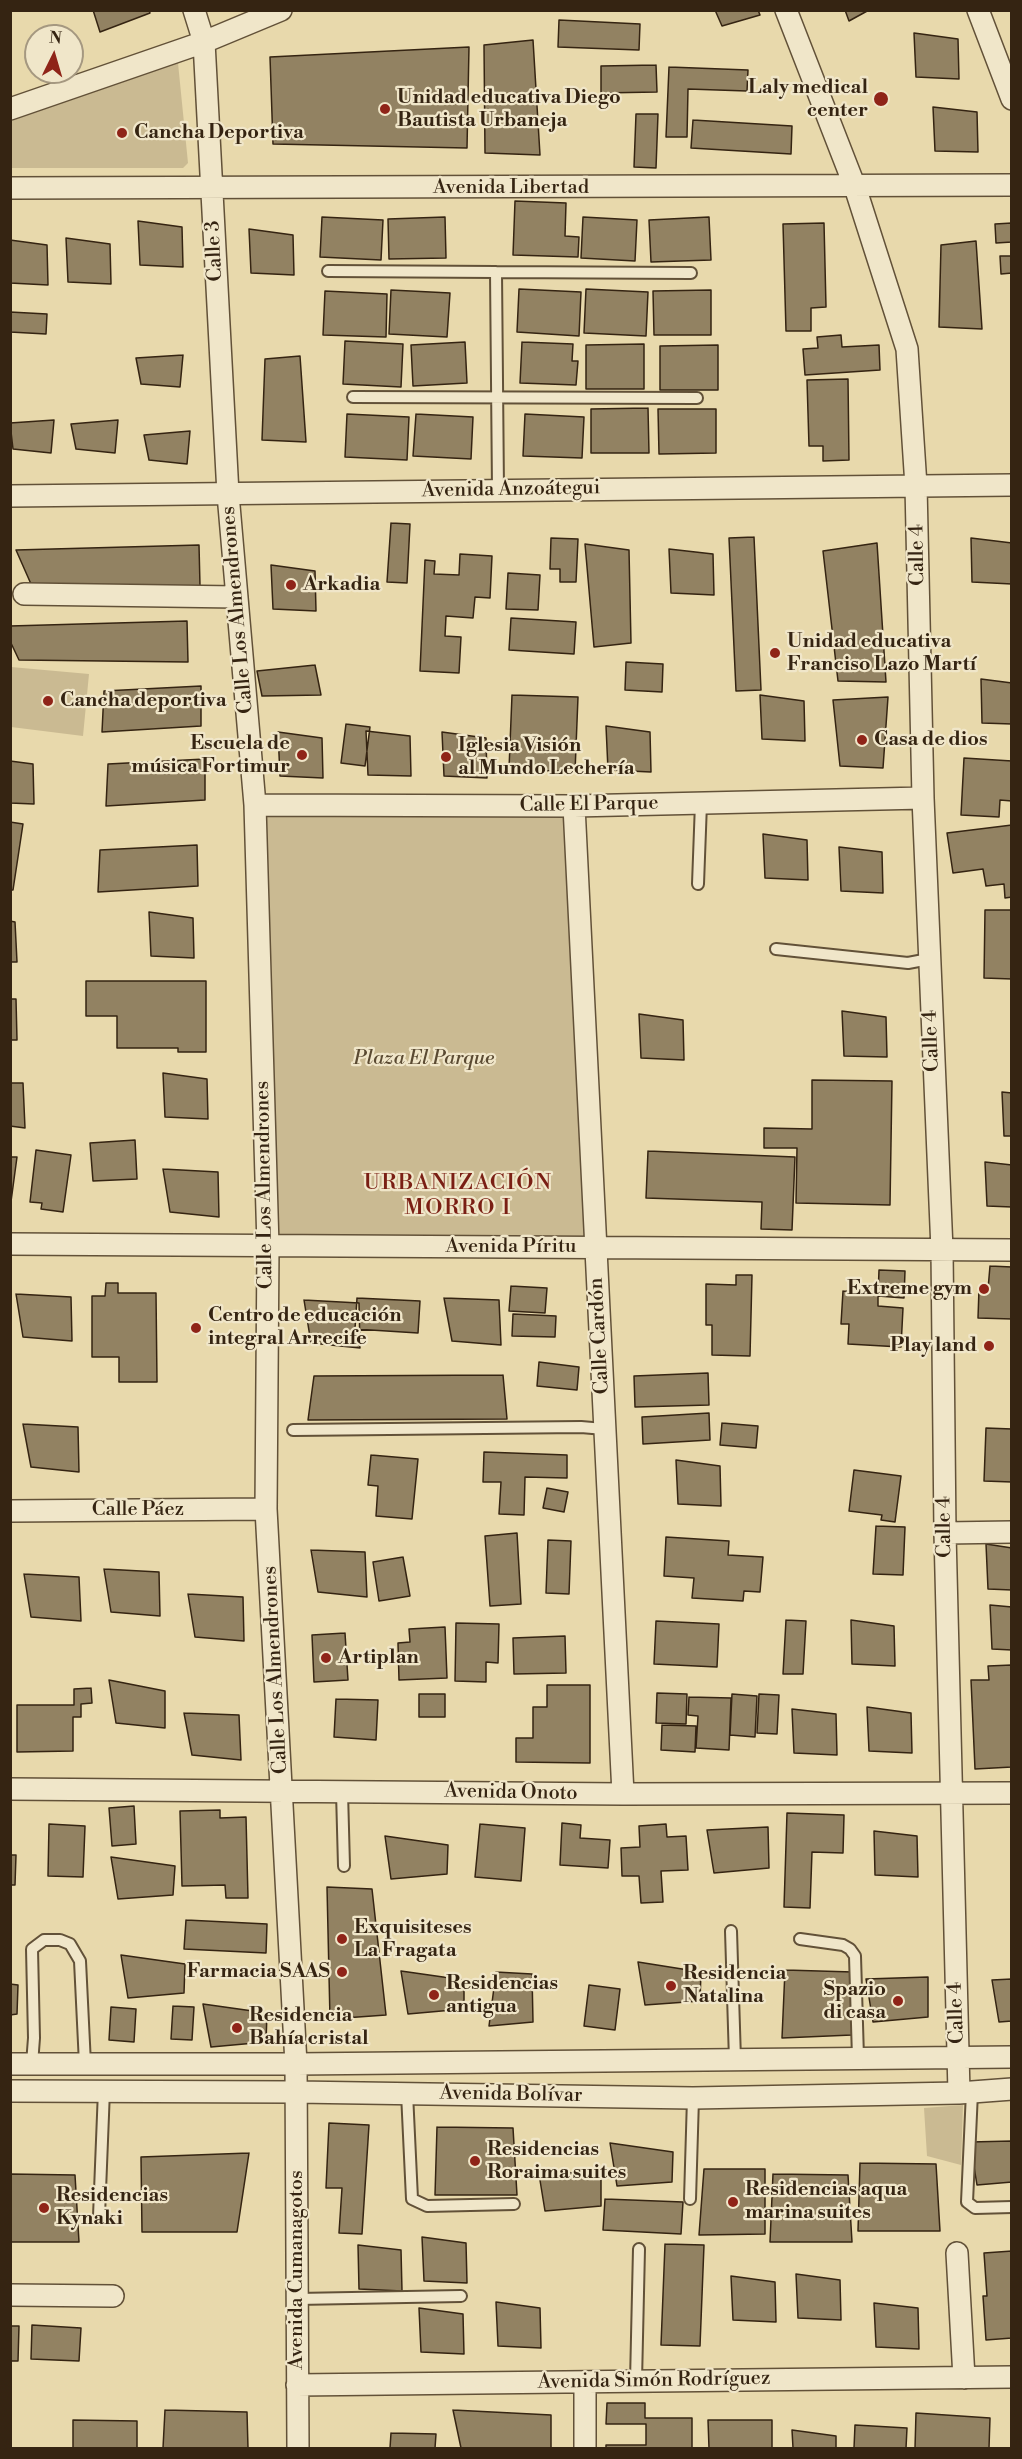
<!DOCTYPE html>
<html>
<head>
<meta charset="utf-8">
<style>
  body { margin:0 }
  #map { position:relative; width:1022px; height:2459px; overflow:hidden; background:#e8d9ac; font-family:"Libre Bodoni",serif }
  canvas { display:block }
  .frame { position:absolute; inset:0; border:12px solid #352412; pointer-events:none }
  .north { position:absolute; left:24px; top:24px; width:60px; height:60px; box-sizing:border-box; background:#f0e6c9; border:2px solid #a59880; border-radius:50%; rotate:5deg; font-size:16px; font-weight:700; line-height:24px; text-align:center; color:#352412 }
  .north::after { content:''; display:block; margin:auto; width:21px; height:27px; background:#8f2418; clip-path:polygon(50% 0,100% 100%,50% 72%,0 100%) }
</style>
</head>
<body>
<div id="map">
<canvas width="1022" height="2459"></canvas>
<div class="frame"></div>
<div class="north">N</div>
</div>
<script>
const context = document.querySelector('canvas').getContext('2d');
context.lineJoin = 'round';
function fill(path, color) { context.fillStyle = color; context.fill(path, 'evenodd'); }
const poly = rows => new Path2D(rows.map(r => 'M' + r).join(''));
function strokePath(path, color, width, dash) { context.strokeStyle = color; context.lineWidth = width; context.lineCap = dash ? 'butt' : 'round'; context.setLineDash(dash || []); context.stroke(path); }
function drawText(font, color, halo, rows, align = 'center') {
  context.font = font + ' "Libre Bodoni",serif'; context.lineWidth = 4.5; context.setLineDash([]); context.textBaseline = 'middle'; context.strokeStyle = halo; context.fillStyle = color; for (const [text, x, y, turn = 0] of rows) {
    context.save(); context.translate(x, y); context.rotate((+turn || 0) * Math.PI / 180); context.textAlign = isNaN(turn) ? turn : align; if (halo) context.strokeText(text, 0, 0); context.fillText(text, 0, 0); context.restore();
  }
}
const green = poly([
  [169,60,178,63,188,163,183,168,11,168,11,121],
  [11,667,89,674,83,736,11,727],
  [255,805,574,806,595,1248,268,1246],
  [963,2105,961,2165,927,2156,924,2108]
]);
const building = poly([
  [93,10,149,10,150,13,100,32,93,10],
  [715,10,758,10,760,15,722,26,715,10],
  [845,10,869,10,849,21,845,10],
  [559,20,640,24,639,50,558,47,559,20],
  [914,33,958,39,959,79,916,77,914,33],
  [533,40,540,155,485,153,484,45,533,40],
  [469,47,467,148,273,144,270,57,469,47],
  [656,65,657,92,601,93,601,66,656,65],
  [669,67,748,70,747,91,688,89,687,137,666,137,669,67],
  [933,107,977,112,978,152,935,151,933,107],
  [636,114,658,114,656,168,634,167,636,114],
  [693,120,792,126,791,154,691,148,693,120],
  [515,201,566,203,565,236,579,237,578,257,513,255,515,201],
  [322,217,383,220,381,260,320,257,322,217],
  [445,217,446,258,389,259,388,219,445,217],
  [583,217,637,220,635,261,581,258,583,217],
  [709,217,711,260,651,262,649,220,709,217],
  [138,221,182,227,183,267,140,265,138,221],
  [824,223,826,307,811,308,811,331,786,331,783,224,824,223],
  [1012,223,1012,242,996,243,995,224,1012,223],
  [249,229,293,235,294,275,251,273,249,229],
  [66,238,110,244,111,284,68,282,66,238],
  [10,240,47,245,48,285,10,283,10,240],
  [976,241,982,329,939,327,941,245,976,241],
  [1000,256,1012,256,1012,273,1001,274,1000,256],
  [519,289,581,292,579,336,517,332,519,289],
  [586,289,648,292,646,336,584,333,586,289],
  [391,290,450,293,447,337,389,334,391,290],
  [711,290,711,335,654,335,653,291,711,290],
  [325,291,387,294,386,337,323,335,325,291],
  [10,312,47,314,46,334,10,332,10,312],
  [841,335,842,347,879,345,880,370,805,375,803,349,818,348,817,337,841,335],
  [345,341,403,344,401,387,343,384,345,341],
  [465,342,467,383,413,386,411,345,465,342],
  [522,342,573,344,572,361,578,361,576,385,520,383,522,342],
  [644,344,644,389,586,389,586,345,644,344],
  [718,345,718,390,660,390,660,346,718,345],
  [183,355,180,387,141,384,136,358,183,355],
  [300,356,306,442,262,440,265,359,300,356],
  [848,379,849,460,823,461,823,446,809,446,807,380,848,379],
  [648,408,649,453,591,453,591,409,648,408],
  [658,409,716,409,716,453,659,454,658,409],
  [347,414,409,417,407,460,345,457,347,414],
  [416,414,473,417,471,459,413,456,416,414],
  [525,414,584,417,582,458,523,456,525,414],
  [54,420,51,453,13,449,10,423,54,420],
  [118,420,115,453,76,449,71,424,118,420],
  [190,431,187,464,149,460,144,435,190,431],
  [391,523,410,524,407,583,387,582,391,523],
  [754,537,761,690,736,691,729,538,754,537],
  [551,538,578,539,576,582,560,582,560,569,550,569,551,538],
  [971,538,1012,543,1012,584,972,582,971,538],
  [877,543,886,682,838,681,823,551,877,543],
  [585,544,629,550,631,643,594,647,585,544],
  [199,545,200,586,31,584,16,550,199,545],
  [669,549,713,554,714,595,671,593,669,549],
  [460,554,492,556,490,598,475,597,473,618,446,616,445,636,461,637,459,673,420,671,425,560,435,561,434,574,459,575,460,554],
  [271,565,315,571,316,611,273,609,271,565],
  [508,573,540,575,538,610,506,609,508,573],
  [511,618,576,622,574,654,509,650,511,618],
  [187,621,188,662,19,660,10,641,10,626,187,621],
  [626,662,663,664,662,692,625,690,626,662],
  [315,665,321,695,262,696,257,671,315,665],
  [981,679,1012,683,1012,724,982,723,981,679],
  [201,686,201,726,102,732,104,691,201,686],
  [512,695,578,697,575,772,509,769,512,695],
  [760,695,804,701,805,741,762,739,760,695],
  [888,697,883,768,840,766,833,700,888,697],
  [346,724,370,727,365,766,341,763,346,724],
  [606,726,650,732,651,772,608,770,606,726],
  [366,731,410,736,411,776,368,775,366,731],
  [278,732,322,738,323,778,280,776,278,732],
  [442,732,486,738,487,778,444,776,442,732],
  [964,758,1012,761,1012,801,1000,800,999,817,961,815,964,758],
  [205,759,205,800,106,806,108,764,205,759],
  [10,761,33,764,34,804,10,803,10,761],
  [10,822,23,824,13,890,10,890,10,822],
  [1012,825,1012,897,1005,898,1004,884,986,886,983,869,953,873,947,833,1012,825],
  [763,834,807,840,808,880,765,878,763,834],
  [197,845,198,886,98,892,100,850,197,845],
  [839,847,882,852,883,893,841,891,839,847],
  [985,910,1012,910,1012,979,984,978,985,910],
  [149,912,193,918,194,958,151,956,149,912],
  [10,921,15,922,17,962,10,962,10,921],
  [86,981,206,981,206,1052,178,1052,178,1048,117,1048,117,1016,86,1016,86,981],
  [10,999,16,999,17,1040,10,1040,10,999],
  [842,1011,886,1017,887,1057,844,1056,842,1011],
  [639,1014,683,1020,684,1060,641,1058,639,1014],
  [163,1073,207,1079,208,1119,165,1117,163,1073],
  [812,1080,892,1081,890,1205,796,1203,797,1148,764,1148,764,1128,812,1129,812,1080],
  [10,1083,23,1083,25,1128,10,1126,10,1083],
  [1002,1092,1012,1093,1012,1136,1004,1136,1002,1092],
  [135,1140,137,1179,93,1181,90,1143,135,1140],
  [36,1150,71,1155,63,1212,41,1209,42,1203,30,1202,36,1150],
  [648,1151,795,1157,792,1230,761,1229,762,1202,646,1198,648,1151],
  [10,1157,17,1157,10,1209,10,1157],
  [985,1162,1012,1165,1012,1207,987,1206,985,1162],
  [163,1169,218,1172,219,1217,170,1212,163,1169],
  [990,1266,1012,1267,1012,1319,978,1318,979,1289,988,1289,990,1266],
  [879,1270,905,1271,904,1298,878,1296,879,1270],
  [736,1275,752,1275,750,1356,712,1355,712,1325,706,1325,706,1284,736,1285,736,1275],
  [106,1283,118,1283,118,1293,156,1293,157,1382,119,1382,119,1357,92,1357,92,1296,105,1296,106,1283],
  [511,1286,547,1288,545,1313,509,1311,511,1286],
  [843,1291,878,1293,878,1306,903,1308,901,1347,848,1344,849,1324,841,1324,843,1291],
  [16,1294,71,1297,72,1341,23,1337,16,1294],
  [357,1298,420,1301,418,1333,355,1329,357,1298],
  [444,1298,499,1300,501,1345,452,1341,444,1298],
  [304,1300,359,1303,360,1348,311,1343,304,1300],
  [513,1314,556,1316,555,1337,512,1336,513,1314],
  [539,1362,579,1367,577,1390,537,1386,539,1362],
  [708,1373,709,1405,635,1407,634,1376,708,1373],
  [503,1375,507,1419,308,1420,314,1376,503,1375],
  [709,1413,710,1440,643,1444,642,1417,709,1413],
  [722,1423,758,1426,756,1448,720,1445,722,1423],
  [23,1424,78,1427,79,1472,31,1467,23,1424],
  [986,1428,1012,1429,1012,1482,984,1481,986,1428],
  [484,1452,567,1455,567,1478,525,1477,524,1515,499,1514,501,1482,483,1482,484,1452],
  [371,1455,418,1459,412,1519,376,1516,378,1486,368,1485,371,1455],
  [676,1460,720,1466,721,1506,678,1504,676,1460],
  [854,1470,901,1476,895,1522,881,1520,882,1515,849,1511,854,1470],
  [547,1488,568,1492,564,1512,543,1508,547,1488],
  [876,1526,905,1527,903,1575,873,1574,876,1526],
  [517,1533,521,1604,490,1606,485,1536,517,1533],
  [666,1537,729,1541,728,1555,763,1557,760,1592,744,1591,743,1601,692,1598,694,1578,664,1576,666,1537],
  [548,1540,571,1541,569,1594,546,1593,548,1540],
  [986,1544,1012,1548,1012,1590,988,1589,986,1544],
  [311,1550,365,1552,367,1597,318,1592,311,1550],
  [403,1557,410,1596,379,1601,373,1562,403,1557],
  [104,1569,159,1572,160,1616,111,1612,104,1569],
  [24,1574,79,1577,81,1621,31,1617,24,1574],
  [188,1594,243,1597,244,1641,195,1637,188,1594],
  [990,1605,1012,1607,1012,1650,992,1649,990,1605],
  [786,1620,806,1621,803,1674,783,1674,786,1620],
  [851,1620,894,1626,895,1666,852,1664,851,1620],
  [656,1621,719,1624,717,1667,654,1664,656,1621],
  [456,1623,499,1624,498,1663,486,1662,486,1682,455,1681,456,1623],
  [445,1627,447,1678,399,1680,398,1643,410,1642,409,1629,445,1627],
  [345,1633,348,1680,314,1682,312,1635,345,1633],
  [565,1636,566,1673,514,1674,513,1638,565,1636],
  [1012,1665,1012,1767,975,1769,971,1680,989,1680,988,1666,1012,1665],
  [109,1680,165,1691,165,1728,116,1723,109,1680],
  [547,1685,590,1685,590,1763,516,1762,516,1738,533,1738,533,1707,547,1707,547,1685],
  [91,1688,92,1703,81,1704,81,1717,73,1717,73,1751,17,1752,17,1705,74,1705,74,1689,91,1688],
  [657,1693,687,1694,686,1724,656,1723,657,1693],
  [419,1694,445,1694,445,1717,419,1717,419,1694],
  [732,1694,757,1696,755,1737,730,1735,732,1694],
  [759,1694,779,1695,777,1734,757,1733,759,1694],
  [689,1697,731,1698,729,1750,696,1748,698,1716,688,1715,689,1697],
  [336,1699,378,1700,376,1740,334,1737,336,1699],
  [867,1707,911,1713,912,1753,869,1751,867,1707],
  [792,1709,836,1714,837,1755,794,1753,792,1709],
  [184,1713,239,1715,241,1760,192,1755,184,1713],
  [662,1725,696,1726,695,1752,661,1750,662,1725],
  [134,1806,136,1844,112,1846,109,1808,134,1806],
  [220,1810,220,1818,246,1817,248,1898,226,1898,225,1885,182,1886,180,1811,220,1810],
  [787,1813,844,1815,843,1853,812,1852,810,1908,784,1907,787,1813],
  [562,1823,581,1825,580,1838,610,1840,608,1868,560,1865,562,1823],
  [49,1824,85,1826,83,1877,48,1876,49,1824],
  [480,1824,525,1828,521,1881,475,1877,480,1824],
  [666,1824,667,1837,686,1836,688,1870,661,1871,663,1902,641,1903,639,1876,622,1876,621,1848,640,1847,639,1826,666,1824],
  [768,1827,769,1868,714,1873,707,1830,768,1827],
  [874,1831,917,1836,918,1877,875,1875,874,1831],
  [385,1836,448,1845,447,1874,391,1879,385,1836],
  [10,1855,16,1855,15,1885,10,1885,10,1855],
  [111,1857,175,1866,173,1895,118,1899,111,1857],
  [327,1887,372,1889,386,2015,330,2019,327,1887],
  [186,1920,267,1924,266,1953,184,1949,186,1920],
  [121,1955,185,1964,184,1993,128,1998,121,1955],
  [638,1962,701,1972,700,2001,645,2005,638,1962],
  [785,1970,853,1972,852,2035,782,2038,785,1970],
  [401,1971,464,1980,464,2009,408,2014,401,1971],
  [496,1972,532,1974,533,2022,489,2026,496,1972],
  [928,1977,928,2017,873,2022,866,1979,928,1977],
  [1012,1979,1012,2021,999,2022,992,1980,1012,1979],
  [10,1984,18,1985,17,2014,10,2015,10,1984],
  [589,1985,620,1989,615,2030,584,2026,589,1985],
  [203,2004,267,2013,266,2042,211,2047,203,2004],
  [173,2006,194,2007,192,2040,171,2039,173,2006],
  [111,2007,136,2009,134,2042,109,2040,111,2007],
  [329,2123,369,2125,362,2234,339,2233,342,2188,326,2188,329,2123],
  [437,2127,513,2128,517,2195,435,2195,437,2127],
  [1012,2141,1012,2182,977,2185,970,2142,1012,2141],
  [610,2143,673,2152,672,2182,617,2186,610,2143],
  [249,2153,237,2232,142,2232,141,2157,249,2153],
  [860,2163,936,2164,940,2231,858,2231,860,2163],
  [538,2168,601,2177,601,2206,545,2211,538,2168],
  [704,2169,765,2169,765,2234,699,2235,704,2169],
  [10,2174,75,2175,79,2242,10,2242,10,2174],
  [773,2174,848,2175,852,2242,770,2242,773,2174],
  [605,2199,683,2202,681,2234,603,2230,605,2199],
  [422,2237,466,2243,467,2283,424,2281,422,2237],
  [665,2244,704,2245,700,2346,661,2345,665,2244],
  [358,2245,401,2250,402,2291,359,2289,358,2245],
  [1012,2251,1012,2338,986,2340,983,2296,987,2296,984,2253,1012,2251],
  [796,2274,840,2280,841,2320,798,2318,796,2274],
  [731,2276,775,2282,776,2322,733,2320,731,2276],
  [496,2302,540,2308,541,2348,498,2346,496,2302],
  [874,2303,918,2308,919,2349,876,2347,874,2303],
  [419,2308,463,2314,464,2354,421,2352,419,2308],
  [32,2325,81,2328,79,2361,31,2359,32,2325],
  [10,2326,19,2326,18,2361,10,2361,10,2326],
  [607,2403,645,2403,645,2418,692,2418,692,2448,606,2448,606,2445,646,2445,646,2424,606,2424,607,2403],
  [165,2410,247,2412,248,2448,163,2448,165,2410],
  [453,2410,551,2415,551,2448,461,2448,453,2410],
  [916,2413,990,2418,989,2448,915,2448,916,2413],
  [73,2420,137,2421,137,2448,73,2448,73,2420],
  [708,2420,772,2420,772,2448,709,2448,708,2420],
  [855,2425,907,2428,906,2448,854,2448,855,2425],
  [792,2430,836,2436,836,2448,793,2448,792,2430],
  [391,2433,436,2434,435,2448,390,2448,391,2433]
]);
const lane = poly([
  [328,271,496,272],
  [353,397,697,398],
  [498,490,496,272,691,273],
  [698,884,701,803],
  [776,949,908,963,929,959],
  [293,1430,581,1427,604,1429],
  [342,1792,344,1866],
  [731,1931,735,2060],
  [800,1939,843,1945,850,1949,855,1956,858,2058],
  [32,2064,34,2038,32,1949,44,1940,60,1940,70,1944,80,1961,85,2064],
  [972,2092,967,2202,975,2208,1012,2207],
  [407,2093,412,2199,427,2206,514,2204],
  [690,2199,693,2098],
  [99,2216,104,2090],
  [297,2299,461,2296],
  [636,2381,639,2249]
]);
const street = poly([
  [194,10,204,42,228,494,255,805,268,1246,266,1509,296,2064,298,2448],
  [786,10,855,187,907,349,916,486,923,798,942,1250,945,1533,959,2093],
  [978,10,1012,99],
  [10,109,204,42,281,10],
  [10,188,1012,185],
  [10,496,1012,485],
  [24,594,237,597],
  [255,805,574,806,923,798],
  [574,806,623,1794],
  [10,1244,1012,1250],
  [10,1511,266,1509],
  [945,1533,1012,1532],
  [10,1789,623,1794,1012,1793],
  [10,2064,296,2064,1012,2057],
  [10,2091,296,2092,693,2098,959,2093,1012,2089],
  [957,2253,964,2378],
  [10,2295,113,2296],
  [585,2382,585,2448],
  [297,2385,1012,2377]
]);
const markers = [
  [881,99,8,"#8f2418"],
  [385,109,6,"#8f2418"],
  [122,133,6,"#8f2418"],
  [291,585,6,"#8f2418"],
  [775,653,6,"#8f2418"],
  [48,701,6,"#8f2418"],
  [862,740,6,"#8f2418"],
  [302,755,6,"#8f2418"],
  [446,757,6,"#8f2418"],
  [984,1289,6,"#8f2418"],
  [196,1328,6,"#8f2418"],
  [989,1346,6,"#8f2418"],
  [326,1658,6,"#8f2418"],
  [342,1939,6,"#8f2418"],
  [342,1972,6,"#8f2418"],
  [671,1986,6,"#8f2418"],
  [434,1995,6,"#8f2418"],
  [898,2001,6,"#8f2418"],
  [237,2028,6,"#8f2418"],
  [475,2161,6,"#8f2418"],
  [733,2202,6,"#8f2418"],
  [44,2208,6,"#8f2418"]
];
const poiNames = [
  ["Laly medical",868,88,"right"],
  ["center",868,111,"right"],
  ["Unidad educativa Diego",397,98],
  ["Bautista Urbaneja",397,121],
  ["Cancha Deportiva",134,133],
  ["Arkadia",303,585],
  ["Unidad educativa",787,642],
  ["Franciso Lazo Martí",787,665],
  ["Cancha deportiva",60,701],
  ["Casa de dios",874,740],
  ["Escuela de",290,744,"right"],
  ["música Fortimur",290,767,"right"],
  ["Iglesia Visión",458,746],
  ["al Mundo Lechería",458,769],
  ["Extreme gym",972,1289,"right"],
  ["Centro de educación",208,1316],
  ["integral Arrecife",208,1339],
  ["Play land",977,1346,"right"],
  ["Artiplan",338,1658],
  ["Exquisiteses",354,1928],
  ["La Fragata",354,1951],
  ["Farmacia SAAS",330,1972,"right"],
  ["Residencia",683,1974],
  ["Natalina",683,1997],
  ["Residencias",446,1984],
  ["antigua",446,2007],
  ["Spazio",886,1990,"right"],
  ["di casa",886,2013,"right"],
  ["Residencia",249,2016],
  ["Bahía cristal",249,2039],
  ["Residencias",487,2150],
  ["Roraima suites",487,2173],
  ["Residencias aqua",745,2190],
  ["marina suites",745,2213],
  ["Residencias",56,2196],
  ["Kynaki",56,2219]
];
const streetNames = [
  ["Avenida Libertad",511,188],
  ["Calle 3",215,251,-93],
  ["Avenida Anzoátegui",511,490,-1],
  ["Calle 4",918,555,-91],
  ["Calle Los Almendrones",238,610,-95],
  ["Calle El Parque",589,805,-1],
  ["Calle 4",932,1041,-92],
  ["Calle Los Almendrones",265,1185,-91],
  ["Avenida Píritu",511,1247],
  ["Calle Cardón",600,1336,-93],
  ["Calle Páez",138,1510],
  ["Calle 4",945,1527,-91],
  ["Calle Los Almendrones",276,1670,-93],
  ["Avenida Onoto",511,1793,1],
  ["Calle 4",957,2013,-92],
  ["Avenida Bolívar",511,2095,1],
  ["Avenida Cumanagotos",297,2270,-90],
  ["Avenida Simón Rodríguez",654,2381,-1]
];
const parkNames = [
  ["Plaza El Parque",424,1059]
];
const quarterNames = [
  ["URBANIZACIÓN",458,1184],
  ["MORRO I",458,1209]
];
fill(green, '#caba92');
fill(building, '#928262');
strokePath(building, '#352412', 1.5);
strokePath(lane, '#625138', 14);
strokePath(street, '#625138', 24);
strokePath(lane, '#f0e6c9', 10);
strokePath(street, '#f0e6c9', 21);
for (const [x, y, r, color] of markers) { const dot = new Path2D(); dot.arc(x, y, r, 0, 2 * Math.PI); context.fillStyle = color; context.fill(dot); strokePath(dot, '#f0e6c9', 2); }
drawText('bold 20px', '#352412', '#f0e6c9', poiNames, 'left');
drawText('20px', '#352412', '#f0e6c9', streetNames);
drawText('italic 20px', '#5a4a32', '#f0e6c9', parkNames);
context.letterSpacing = '1.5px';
drawText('22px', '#7a1f14', '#f0e6c9', quarterNames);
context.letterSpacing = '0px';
</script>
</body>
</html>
